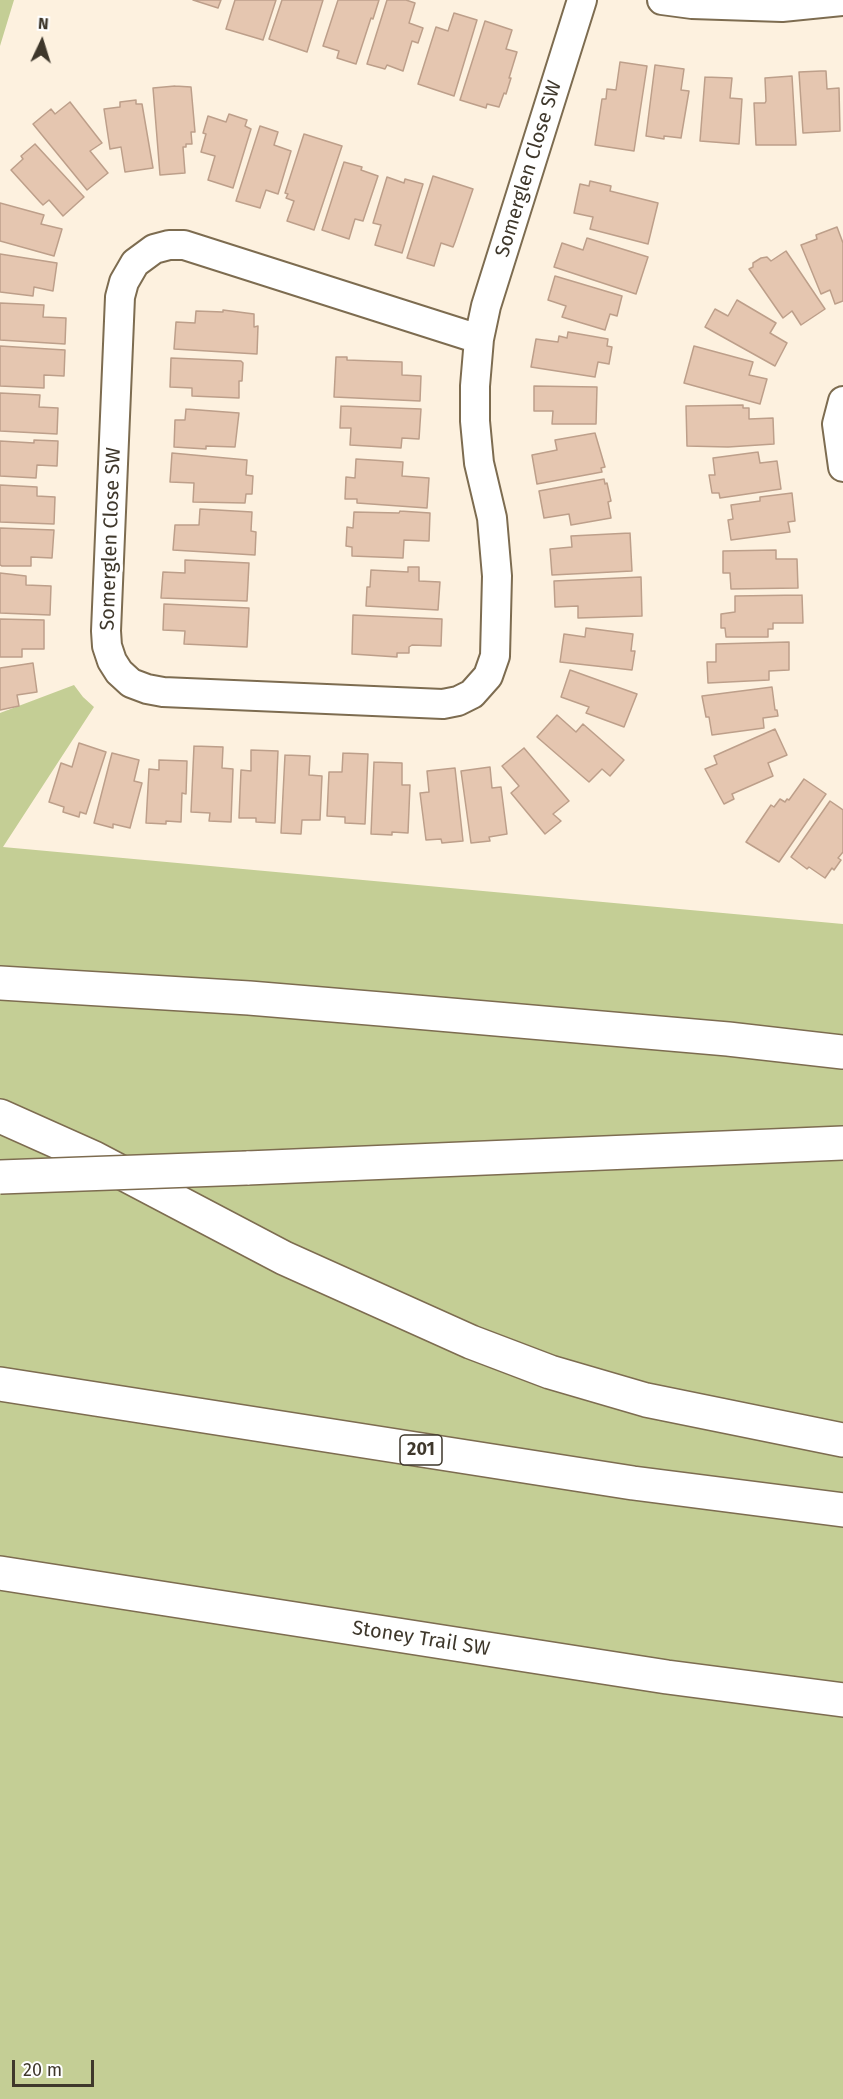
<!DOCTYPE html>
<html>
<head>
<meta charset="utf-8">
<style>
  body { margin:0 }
  #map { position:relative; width:843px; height:2099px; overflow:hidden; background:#fdf1df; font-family:"Fira Sans",sans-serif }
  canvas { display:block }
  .north { position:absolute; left:12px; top:12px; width:60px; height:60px; -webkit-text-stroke:4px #fff; paint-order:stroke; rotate:4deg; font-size:16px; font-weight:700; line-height:24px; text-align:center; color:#3e372b }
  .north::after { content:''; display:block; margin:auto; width:21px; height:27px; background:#3e372b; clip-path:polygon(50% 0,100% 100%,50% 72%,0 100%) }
  .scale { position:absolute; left:12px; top:2060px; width:82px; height:27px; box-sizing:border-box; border:3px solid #3e372b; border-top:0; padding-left:8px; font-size:18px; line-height:21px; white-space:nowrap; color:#3e372b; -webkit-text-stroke:4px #fff; paint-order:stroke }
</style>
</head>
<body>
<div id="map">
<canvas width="843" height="2099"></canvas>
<div class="north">N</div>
<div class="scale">20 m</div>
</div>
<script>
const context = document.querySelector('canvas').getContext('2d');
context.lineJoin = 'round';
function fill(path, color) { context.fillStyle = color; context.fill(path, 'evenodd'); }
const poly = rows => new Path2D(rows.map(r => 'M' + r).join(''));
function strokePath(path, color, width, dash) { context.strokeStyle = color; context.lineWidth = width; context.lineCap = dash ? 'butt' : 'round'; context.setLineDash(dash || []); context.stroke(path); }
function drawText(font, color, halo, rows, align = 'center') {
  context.font = font + ' "Fira Sans",sans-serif'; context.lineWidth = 6; context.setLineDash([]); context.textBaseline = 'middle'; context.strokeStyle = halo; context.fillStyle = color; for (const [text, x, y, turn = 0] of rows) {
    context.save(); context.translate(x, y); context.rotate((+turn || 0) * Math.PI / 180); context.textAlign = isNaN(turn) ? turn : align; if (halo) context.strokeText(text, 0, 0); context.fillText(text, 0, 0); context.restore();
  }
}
const green = poly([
  [0,0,14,0,0,46],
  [74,685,83,697,94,707,3,847,843,924,843,2099,0,2099,0,713]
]);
const building = poly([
  [193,0,221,0,218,8,193,0],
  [235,0,276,0,263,40,226,29,235,0],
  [282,0,323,0,307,52,269,39,282,0],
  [338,0,379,0,373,19,371,18,356,64,337,58,339,51,323,46,338,0],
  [387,0,406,0,415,3,409,23,423,28,418,43,412,41,403,71,387,65,385,69,367,64,387,0],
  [454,13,477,20,454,96,418,84,436,27,448,31,454,13],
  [485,21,512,30,506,49,517,52,509,78,511,78,506,94,504,93,499,107,487,104,486,108,460,100,485,21],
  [620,62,647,66,634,151,595,145,602,99,606,99,607,89,616,90,620,62],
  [655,65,684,69,681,90,689,91,681,138,664,136,664,139,646,136,655,65],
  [821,71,826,71,827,89,839,88,840,131,803,133,799,72,821,71],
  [792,76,796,145,756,145,754,103,765,103,766,101,765,78,792,76],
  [705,77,732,78,730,98,742,99,739,144,700,141,705,77],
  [175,86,191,87,195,132,191,132,192,144,186,144,186,147,183,147,185,173,160,175,153,88,175,86],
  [136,100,136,104,142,104,153,168,125,172,121,147,110,149,104,109,120,107,120,102,136,100],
  [70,102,102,143,90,151,108,173,87,190,33,124,51,109,55,114,70,102],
  [229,114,247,120,245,126,251,129,233,188,208,180,215,156,201,152,206,134,203,133,208,116,226,122,229,114],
  [260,126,278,132,274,145,291,151,278,194,266,190,260,208,236,201,260,126],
  [304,134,342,146,314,230,287,221,294,201,286,198,288,194,285,193,304,134],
  [35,144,84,197,63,216,49,200,43,205,40,202,11,170,23,159,21,156,35,144],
  [344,162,362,167,361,170,378,176,363,221,355,219,349,239,322,230,344,162],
  [433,176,473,189,455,242,453,247,441,243,434,266,407,258,433,176],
  [387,177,404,183,405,179,423,184,402,253,375,245,381,225,373,223,387,177],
  [590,181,611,186,610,191,658,203,648,244,590,229,593,217,574,213,580,184,589,186,590,181],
  [0,203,44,215,41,224,62,229,54,256,0,241,0,203],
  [837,227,843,243,843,301,835,304,830,290,821,294,801,245,817,239,816,235,837,227],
  [587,238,648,257,636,294,554,267,562,243,583,250,587,238],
  [786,251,825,309,801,325,792,311,783,318,749,269,753,267,753,263,761,258,767,257,771,261,786,251],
  [0,254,57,263,53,291,34,287,33,296,0,292,0,254],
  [555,276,622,296,617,316,610,314,605,330,562,317,566,306,548,300,555,276],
  [737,300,776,323,770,333,787,343,775,366,705,327,715,309,728,316,737,300],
  [0,303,44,305,43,317,66,318,65,344,0,340,0,303],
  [223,310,254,314,254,327,258,326,257,354,174,349,176,322,195,323,196,311,223,312,223,310],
  [568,332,608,339,607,346,612,347,609,364,598,362,595,377,531,367,536,339,558,342,559,336,567,338,568,332],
  [0,346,65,350,64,376,44,375,44,388,0,386,0,346],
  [694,346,753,362,749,375,767,379,760,404,684,383,694,346],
  [336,357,347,357,347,360,402,362,402,375,421,376,420,401,334,397,336,357],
  [171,358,241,361,243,363,242,381,239,381,239,398,192,396,192,388,170,387,171,358],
  [534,386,597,387,596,424,552,424,553,411,534,411,534,386],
  [0,393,40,395,39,407,58,408,57,434,0,431,0,393],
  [743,405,743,408,749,408,749,419,773,418,774,444,728,447,687,446,686,406,743,405],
  [341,406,421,409,419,439,402,438,401,448,350,445,351,428,340,428,341,406],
  [186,409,239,413,235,447,206,446,206,449,174,447,175,420,185,420,186,409],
  [595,433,605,467,601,468,602,472,537,484,532,455,557,450,555,440,595,433],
  [34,440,58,441,57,466,37,465,36,478,0,476,0,441,34,443,34,440],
  [758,452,760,463,777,461,781,489,720,498,719,493,712,493,709,475,715,475,713,458,758,452],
  [172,453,247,460,246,475,253,476,252,494,246,494,245,503,193,502,194,483,170,482,172,453],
  [356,459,403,462,402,476,429,478,427,508,357,503,357,499,345,499,346,477,355,478,356,459],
  [604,479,605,484,607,483,611,501,608,502,611,518,571,525,569,514,544,518,539,491,604,479],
  [0,485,37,487,37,496,55,497,54,524,0,522,0,485],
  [792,493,795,521,788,522,790,532,731,540,728,520,733,519,731,505,760,501,760,497,792,493],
  [200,509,252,512,251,531,256,532,255,555,173,550,175,525,199,525,200,509],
  [400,511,430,513,429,541,404,540,403,558,352,556,352,547,346,546,347,527,353,528,354,512,399,513,400,511],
  [0,528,54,530,52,558,31,557,31,566,2,566,0,565,0,528],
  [630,533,632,571,552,575,550,549,572,547,571,536,630,533],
  [776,550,776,559,797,559,798,588,731,589,730,573,723,573,723,551,776,550],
  [185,560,249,563,247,601,161,598,163,572,185,573,185,560],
  [408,567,419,567,419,581,440,582,438,610,366,606,367,587,370,587,371,570,408,572,408,567],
  [0,573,26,576,26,585,51,586,50,615,0,613,0,573],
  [641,577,642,616,578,618,578,606,555,607,554,581,641,577],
  [802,595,803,623,773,623,773,629,768,629,768,637,726,637,725,628,721,628,721,614,735,612,735,596,802,595],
  [164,604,249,608,247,647,184,644,185,631,163,630,164,604],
  [353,615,442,619,441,646,412,645,409,647,409,653,397,653,397,657,352,654,353,615],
  [0,619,44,620,44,649,22,649,22,657,0,657,0,619],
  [586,628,633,634,631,651,635,651,632,670,560,662,564,634,585,637,586,628],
  [789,642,789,670,769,671,769,680,708,683,707,662,716,662,716,644,789,642],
  [33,663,37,692,17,695,19,706,0,710,0,668,33,663],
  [570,670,637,694,624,727,586,713,589,707,561,697,570,670],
  [772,687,775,710,777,710,778,716,763,718,764,728,712,735,709,717,706,717,702,696,772,687],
  [557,715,576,732,583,724,624,760,610,776,602,769,589,782,537,737,557,715],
  [775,729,787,755,768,763,773,776,732,794,734,799,724,804,705,769,717,764,714,756,775,729],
  [79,743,106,752,86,814,80,812,79,817,63,812,64,807,49,802,61,763,72,767,79,743],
  [194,746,223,747,222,768,233,769,231,822,209,821,210,813,191,812,194,746],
  [524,748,569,801,553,814,561,821,545,834,511,793,519,786,502,766,524,748],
  [251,750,278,751,275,823,256,822,256,818,239,818,241,770,251,771,251,750],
  [112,753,139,760,134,781,142,783,130,828,113,824,113,828,94,823,112,753],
  [343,753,368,754,365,824,345,823,345,817,327,816,329,772,342,772,343,753],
  [285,755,310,756,309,775,322,776,320,820,302,820,301,834,281,833,285,755],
  [159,760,187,761,186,794,182,793,181,822,166,821,166,824,146,823,149,769,159,770,159,760],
  [374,762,402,763,402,785,410,785,408,833,392,832,392,835,371,834,374,762],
  [490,767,492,788,501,787,507,834,489,837,490,841,471,843,461,771,490,767],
  [455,768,463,841,442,843,441,839,426,840,420,793,429,792,427,771,455,768],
  [804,779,826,794,779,862,746,842,771,805,774,807,780,799,785,802,787,799,789,800,804,779],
  [830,801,843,810,843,852,838,858,841,860,834,870,832,868,825,878,809,867,807,869,791,857,830,801]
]);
const minor = poly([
  [662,0,692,4,782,7,843,1],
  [479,339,184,245,169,245,154,249,135,263,124,282,120,297,106,631,107,646,112,661,119,672,131,683,147,689,163,692,443,704,458,701,472,694,488,676,495,656,497,576,492,518,479,463,475,421,475,386,479,339,486,306,582,0],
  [843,401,837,424,843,467]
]);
const major = poly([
  [0,983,249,998,381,1009,728,1039,843,1052]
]);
const highway = poly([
  [0,1116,94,1158,284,1258,471,1342,550,1372,646,1400,843,1440],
  [247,1168,843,1143],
  [0,1384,633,1483,843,1510],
  [0,1573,667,1677,843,1700]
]);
const highwayBridge = poly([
  [0,1177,247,1168]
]);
const shields = [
  [421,1450,42]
];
const shieldNames = [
  ["201",421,1450]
];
const streetNames = [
  ["Somerglen Close SW",529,169,-73],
  ["Somerglen Close SW",111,539,-88],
  ["Stoney Trail SW",421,1639,9]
];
fill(green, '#c4ce95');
fill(building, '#e5c6b0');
strokePath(building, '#bd9f8a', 1.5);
strokePath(minor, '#7d6c50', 32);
strokePath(major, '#7d6c50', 36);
strokePath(highway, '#7d6c50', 36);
strokePath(minor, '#fff', 28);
strokePath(major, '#fff', 33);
strokePath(highway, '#fff', 33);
strokePath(highwayBridge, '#7d6c50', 36, []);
strokePath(highwayBridge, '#fff', 33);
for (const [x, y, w] of shields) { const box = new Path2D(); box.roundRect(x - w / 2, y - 15, w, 30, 4.5); context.fillStyle = '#fff'; context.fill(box); strokePath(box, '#3e372b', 1.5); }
drawText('bold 18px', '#3e372b', null, shieldNames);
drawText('20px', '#3e372b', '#fff', streetNames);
</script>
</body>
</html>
